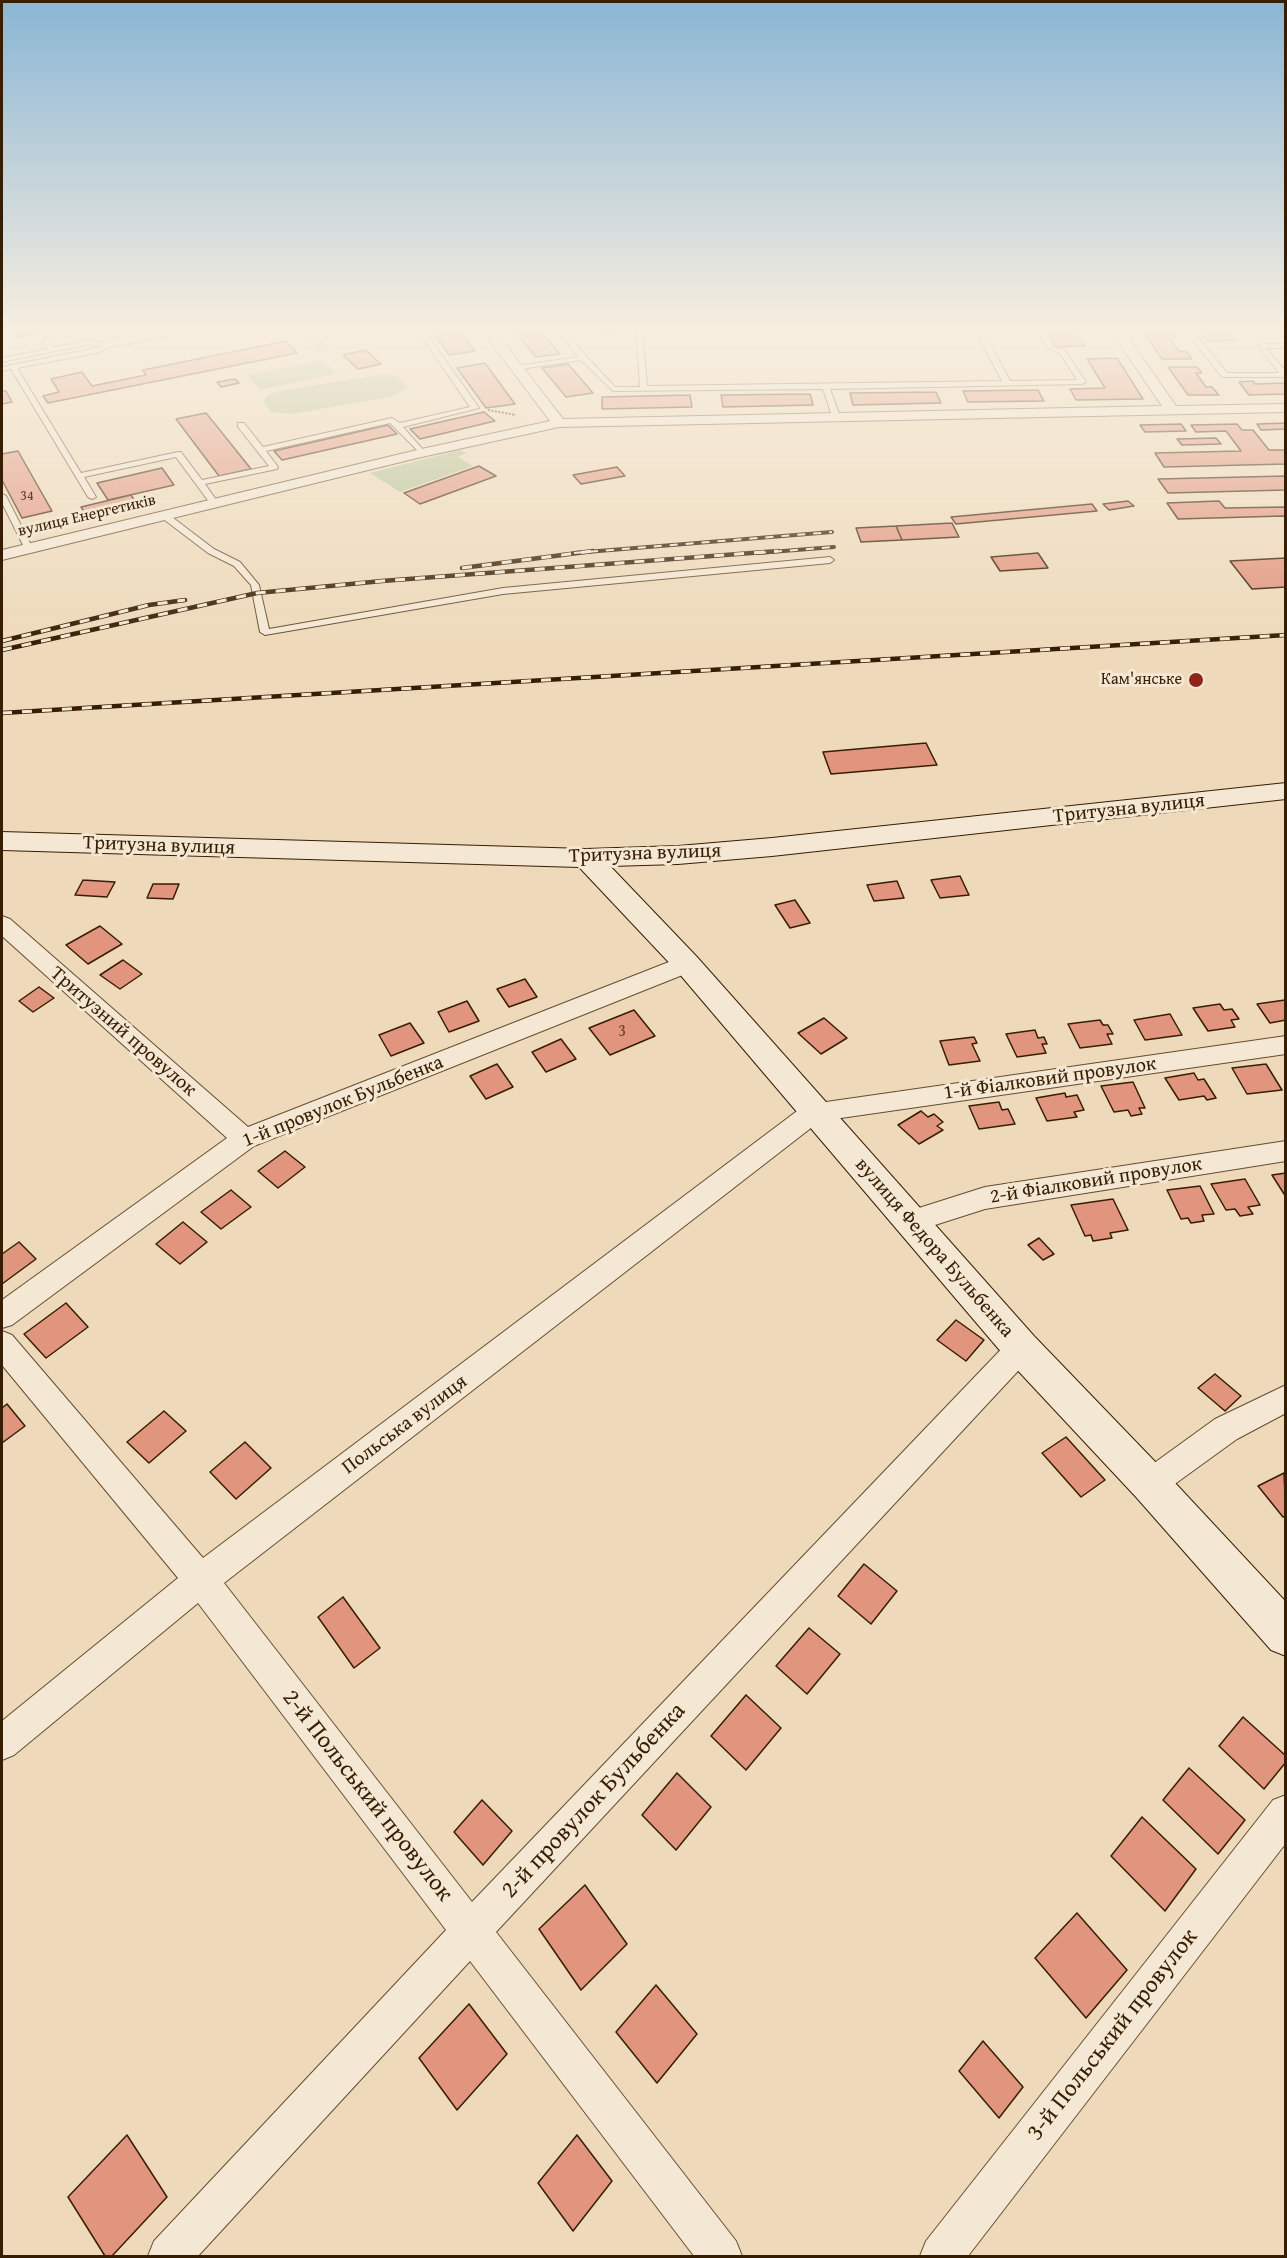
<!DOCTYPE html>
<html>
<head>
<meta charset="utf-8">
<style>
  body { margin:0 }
  #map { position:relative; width:1287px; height:2258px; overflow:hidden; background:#eedabb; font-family:"Gentium Book Plus",serif }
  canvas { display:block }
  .frame { position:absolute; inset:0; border:3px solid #371e02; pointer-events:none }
</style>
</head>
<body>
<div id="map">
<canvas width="1287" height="2258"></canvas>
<div class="frame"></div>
</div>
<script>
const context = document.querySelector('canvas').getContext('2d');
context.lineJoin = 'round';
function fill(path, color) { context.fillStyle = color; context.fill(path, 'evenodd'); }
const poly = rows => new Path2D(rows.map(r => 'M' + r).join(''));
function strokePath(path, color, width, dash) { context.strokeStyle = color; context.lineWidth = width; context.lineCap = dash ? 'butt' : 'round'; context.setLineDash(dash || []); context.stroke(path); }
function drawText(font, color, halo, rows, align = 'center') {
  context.font = font + ' "Gentium Book Plus",serif'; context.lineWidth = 6; context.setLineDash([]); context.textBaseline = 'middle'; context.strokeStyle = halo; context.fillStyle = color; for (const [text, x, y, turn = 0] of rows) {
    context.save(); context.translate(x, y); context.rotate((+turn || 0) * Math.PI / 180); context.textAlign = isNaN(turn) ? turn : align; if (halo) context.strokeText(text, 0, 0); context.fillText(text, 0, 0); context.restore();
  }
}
const green = poly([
  [294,327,310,327,331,350,319,352],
  [726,327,887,327,890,335,728,338],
  [322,360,336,374,260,390,247,375],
  [384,374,398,377,408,388,394,396,293,414,271,412,264,403,266,396,279,391],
  [460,450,466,453,458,457,473,466,400,492,370,473]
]);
const building = poly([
  [2,327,43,327,46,332,19,337,13,329,2,331,2,327],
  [430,327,458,327,475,351,449,355,430,327],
  [617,327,622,332,604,335,599,331,617,327],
  [1045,327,1078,327,1081,331,1075,331,1085,346,1057,347,1045,327],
  [1197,327,1219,327,1224,333,1230,333,1236,340,1207,341,1197,327],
  [537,328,560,354,536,357,514,331,537,328],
  [1144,333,1172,333,1176,338,1170,339,1180,352,1186,351,1192,359,1162,359,1144,333],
  [286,341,297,353,48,403,43,396,59,392,51,379,82,372,92,386,146,375,143,370,286,341],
  [366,350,381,364,358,369,343,355,366,350],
  [1117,358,1143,399,1076,400,1070,389,1105,388,1087,359,1117,358],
  [485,363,515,404,486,408,457,368,485,363],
  [568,364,593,393,566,397,542,368,568,364],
  [1168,367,1197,367,1202,373,1196,373,1206,387,1212,387,1219,395,1188,395,1168,367],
  [235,379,239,383,221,387,217,382,235,379],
  [1253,381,1255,384,1286,383,1286,394,1249,395,1239,382,1253,381],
  [1038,390,1044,401,968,402,963,391,1038,390],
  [2,391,6,391,12,402,2,404,2,391],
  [936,392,941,403,853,405,850,393,936,392],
  [810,394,813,405,723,407,721,395,810,394],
  [690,395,692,407,602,409,602,397,690,395],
  [484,412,495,421,420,439,410,429,484,412],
  [206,413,215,424,251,469,219,476,176,419,206,413],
  [1286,423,1286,429,1261,430,1257,424,1286,423],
  [1181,424,1186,431,1145,432,1140,425,1181,424],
  [1237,424,1242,430,1253,430,1269,450,1286,450,1286,464,1164,467,1155,453,1241,451,1226,431,1196,432,1191,425,1237,424],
  [388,425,397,434,282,460,274,451,388,425],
  [1216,438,1221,444,1182,445,1177,439,1216,438],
  [18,451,52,511,22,518,2,480,2,454,18,451],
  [479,466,496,476,420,504,404,493,479,466],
  [617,467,625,476,581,484,573,475,617,467],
  [162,468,174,485,108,500,97,483,162,468],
  [1286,476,1286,490,1168,493,1158,479,1286,476],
  [131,495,137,504,87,516,81,507,131,495],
  [1128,501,1134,506,1109,510,1103,504,1128,501],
  [1219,501,1225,508,1286,507,1286,518,1283,516,1178,519,1167,503,1219,501],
  [1092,504,1097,511,956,524,951,517,1092,504],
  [952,523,959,537,902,540,896,526,952,523],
  [896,526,902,540,861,542,856,528,896,526],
  [1038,553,1048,568,1000,571,991,557,1038,553],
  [1286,558,1286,587,1252,589,1230,561,1286,558],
  [926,743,937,765,831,774,823,752,926,743],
  [960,876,969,895,940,898,931,880,960,876],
  [83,880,115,882,107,897,75,895,83,880],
  [897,881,904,898,874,901,867,885,897,881],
  [153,884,179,884,173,899,147,898,153,884],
  [795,900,810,923,790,928,775,905,795,900],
  [100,926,122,944,88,964,66,945,100,926],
  [123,960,142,974,120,989,100,975,123,960],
  [525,979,537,997,509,1007,497,989,525,979],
  [39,987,54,998,33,1012,19,1001,39,987],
  [1285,1000,1286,1020,1270,1023,1257,1004,1285,1000],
  [467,1001,479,1021,449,1032,438,1012,467,1001],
  [1220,1004,1224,1010,1232,1009,1239,1019,1231,1020,1235,1027,1208,1031,1193,1008,1220,1004],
  [634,1010,655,1036,610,1055,589,1028,634,1010],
  [1170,1014,1182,1035,1145,1040,1134,1020,1170,1014],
  [824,1018,847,1038,821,1054,798,1033,824,1018],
  [1100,1020,1103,1025,1108,1025,1113,1034,1107,1034,1112,1044,1080,1048,1068,1024,1100,1020],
  [410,1023,424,1043,391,1056,379,1035,410,1023],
  [1035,1030,1038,1038,1044,1037,1047,1044,1042,1044,1046,1053,1017,1057,1006,1034,1035,1030],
  [974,1037,977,1043,972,1044,980,1061,949,1065,940,1041,974,1037],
  [561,1039,576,1059,546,1072,532,1052,561,1039],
  [497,1064,513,1087,486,1099,470,1076,497,1064],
  [1266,1064,1282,1090,1247,1094,1232,1068,1266,1064],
  [1194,1073,1198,1080,1204,1079,1216,1098,1207,1100,1204,1096,1179,1100,1165,1078,1194,1073],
  [1133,1082,1145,1108,1139,1108,1142,1114,1131,1116,1128,1110,1114,1112,1101,1086,1133,1082],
  [1065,1093,1066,1097,1077,1095,1084,1110,1074,1112,1077,1117,1047,1121,1036,1098,1065,1093],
  [999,1102,1002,1110,1008,1109,1015,1124,979,1129,969,1106,999,1102],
  [921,1111,928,1117,934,1114,943,1122,937,1126,943,1130,919,1144,898,1125,921,1111],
  [285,1151,305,1167,278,1188,258,1171,285,1151],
  [1286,1173,1286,1197,1272,1175,1286,1173],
  [1245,1179,1260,1205,1248,1207,1253,1214,1240,1216,1235,1209,1226,1210,1211,1184,1245,1179],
  [1200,1186,1214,1214,1202,1215,1204,1221,1191,1223,1188,1218,1181,1219,1167,1190,1200,1186],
  [231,1190,251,1207,221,1229,201,1212,231,1190],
  [1113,1199,1128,1230,1110,1233,1112,1238,1093,1241,1091,1235,1085,1236,1071,1205,1113,1199],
  [183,1222,207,1242,180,1264,156,1244,183,1222],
  [1039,1238,1054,1254,1043,1260,1028,1245,1039,1238],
  [19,1242,36,1259,2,1284,2,1254,19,1242],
  [66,1303,88,1327,46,1358,24,1334,66,1303],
  [956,1320,984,1340,966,1361,937,1340,956,1320],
  [1215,1374,1241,1396,1225,1411,1198,1388,1215,1374],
  [7,1404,25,1426,2,1443,2,1408,7,1404],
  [164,1411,186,1431,149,1463,127,1442,164,1411],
  [1066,1437,1105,1480,1081,1497,1042,1453,1066,1437],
  [245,1442,271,1468,236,1499,210,1472,245,1442],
  [1284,1473,1286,1516,1283,1517,1258,1486,1284,1473],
  [864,1564,897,1591,871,1624,838,1596,864,1564],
  [343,1597,380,1648,354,1668,318,1617,343,1597],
  [809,1628,840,1654,807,1694,776,1666,809,1628],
  [746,1695,781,1728,746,1770,711,1736,746,1695],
  [1243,1717,1286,1756,1286,1762,1264,1789,1219,1746,1243,1717],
  [1189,1768,1245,1820,1218,1854,1163,1800,1189,1768],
  [677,1773,711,1807,676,1850,642,1815,677,1773],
  [482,1800,512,1831,483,1865,454,1832,482,1800],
  [1142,1817,1196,1869,1165,1911,1111,1856,1142,1817],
  [585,1885,627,1944,581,1990,539,1929,585,1885],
  [1077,1913,1127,1970,1086,2018,1035,1958,1077,1913],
  [656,1985,697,2034,657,2083,616,2032,656,1985],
  [469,2004,507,2054,457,2110,419,2058,469,2004],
  [983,2041,1023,2087,999,2118,959,2071,983,2041],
  [127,2135,167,2197,112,2256,105,2256,68,2197,127,2135],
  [577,2135,612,2181,573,2231,538,2183,577,2135]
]);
const path = poly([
  [488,410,516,415]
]);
const lane = poly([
  [60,327,65,329,58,337,50,342,54,347,90,340,107,343,107,348,96,353,17,368,81,473,178,452,181,452,202,480,269,466,238,427,238,423,244,423,263,447,392,418,400,423,470,407,415,327,422,327,479,408,403,427,426,453,422,455,390,423,266,451,278,467,277,469,205,484,219,504,215,506,212,506,176,457,84,477,96,497,92,499,88,497,11,369,2,371,2,367,101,347,90,344,2,362,2,358,48,349,43,341,60,327],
  [555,327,562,327,586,356,615,387,640,387,636,327,642,327,647,386,1002,381,974,327,981,327,1010,381,1077,380,1060,353,1047,348,1036,327,1043,327,1053,347,1065,351,1086,382,1082,384,830,389,840,416,836,418,832,416,823,389,613,391,581,360,514,370,514,366,517,366,578,357,555,327],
  [1190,327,1227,373,1279,373,1258,346,1261,344,1286,344,1286,348,1266,348,1286,372,1286,377,1222,377,1186,332,1116,333,1113,331,1116,329,1190,327],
  [1274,327,1281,327,1286,332,1286,339,1274,327],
  [2,494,6,496,33,549,32,551,25,549,2,503,2,494],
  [162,514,168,514,214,549,240,562,259,585,269,629,503,588,830,557,834,560,830,563,503,594,265,635,260,632,251,585,234,566,208,553,162,518,162,514]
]);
const street = poly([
  [172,327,201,327,195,331,105,348,98,344,105,340,172,327],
  [479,327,492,327,563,419,1162,406,1108,327,1121,327,1176,406,1286,404,1286,412,559,427,417,458,2,560,2,550,417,450,550,421,479,327],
  [2,916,10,919,248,1127,679,958,687,956,695,958,698,964,695,970,254,1146,12,1325,2,1328,2,1300,227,1138,2,936,2,916],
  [1286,1036,1286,1054,820,1121,224,1583,472,1902,1011,1339,1021,1335,1031,1339,1035,1348,1031,1357,496,1932,736,2241,742,2256,694,2256,470,1961,198,2256,148,2256,154,2241,446,1930,198,1603,14,1755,2,1760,2,1721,178,1578,2,1365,2,1331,12,1335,203,1558,805,1105,1286,1036],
  [1286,1141,1286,1161,985,1209,910,1233,900,1230,897,1222,900,1214,985,1187,1286,1141],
  [1286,1385,1286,1413,1237,1439,1161,1494,1150,1499,1139,1494,1134,1484,1139,1474,1215,1419,1286,1385],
  [1286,1795,1286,1843,968,2256,920,2256,926,2241,1273,1800,1286,1795]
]);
const secondary = poly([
  [1286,783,1286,799,772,856,678,864,610,866,697,957,1034,1336,1164,1471,1286,1602,1286,1656,1271,1650,1136,1497,1008,1360,677,971,579,867,2,850,2,832,586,849,678,846,772,838,1286,783]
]);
const railFar1 = poly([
  [574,553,832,532],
  [758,553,834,547]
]);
const rail = poly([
  [462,568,593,551],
  [2,641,149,605,185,600],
  [2,650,257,593,382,581,778,551],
  [2,713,1286,635]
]);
const markers = [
  [1196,680,8,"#8f2418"]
];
const farNumbernames = [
  ["34",27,496]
];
const farStreetnames = [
  ["вулиця Енергетиків",87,516,-13]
];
const farPoinames = [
  ["Кам'янське",1182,680]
];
const numberNames = [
  ["3",622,1032]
];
const streetNames = [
  ["Тритузна вулиця",1129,809,-6],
  ["Тритузна вулиця",159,846,2],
  ["Тритузна вулиця",645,854,-2],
  ["Тритузний провулок",123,1032,41],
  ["1-й Фіалковий провулок",1050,1079,-8],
  ["1-й провулок Бульбенка",343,1102,-22],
  ["2-й Фіалковий провулок",1096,1181,-9],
  ["вулиця Федора Бульбенка",934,1248,49],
  ["Польська вулиця",405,1425,-37]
];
const nearStreetnames = [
  ["2-й Польський провулок",367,1796,52],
  ["2-й провулок Бульбенка",594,1801,-47],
  ["3-й Польський провулок",1113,2035,-52]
];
fill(green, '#b4c194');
fill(building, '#e2957e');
strokePath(building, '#371e02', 1.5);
strokePath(lane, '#654d30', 2);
strokePath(street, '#654d30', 2);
strokePath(secondary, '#371e02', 2);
strokePath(path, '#371e02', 2, [2, 1.5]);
fill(lane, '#f4e7d3');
fill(street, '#f4e7d3');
fill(secondary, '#f4e7d3');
strokePath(railFar1, '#371e02', 4);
strokePath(rail, '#371e02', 4.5);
strokePath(railFar1, '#f4e7d3', 2, [8]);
strokePath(rail, '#f4e7d3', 3, [10]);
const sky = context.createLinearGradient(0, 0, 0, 644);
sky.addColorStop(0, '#89b6d4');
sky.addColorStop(0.51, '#f7eee0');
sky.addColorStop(1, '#f7eee000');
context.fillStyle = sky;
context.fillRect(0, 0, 1287, 644);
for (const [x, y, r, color] of markers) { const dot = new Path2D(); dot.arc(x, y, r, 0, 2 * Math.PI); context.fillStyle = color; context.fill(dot); strokePath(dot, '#f4e7d3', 2); }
drawText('14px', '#623c21', null, farNumbernames);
drawText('16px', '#371e02', '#f4e7d3', farStreetnames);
drawText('16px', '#371e02', '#f4e7d3', farPoinames, 'right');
drawText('16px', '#623c21', null, numberNames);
drawText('20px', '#371e02', '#f4e7d3', streetNames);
drawText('24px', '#371e02', '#f4e7d3', nearStreetnames);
</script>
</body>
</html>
